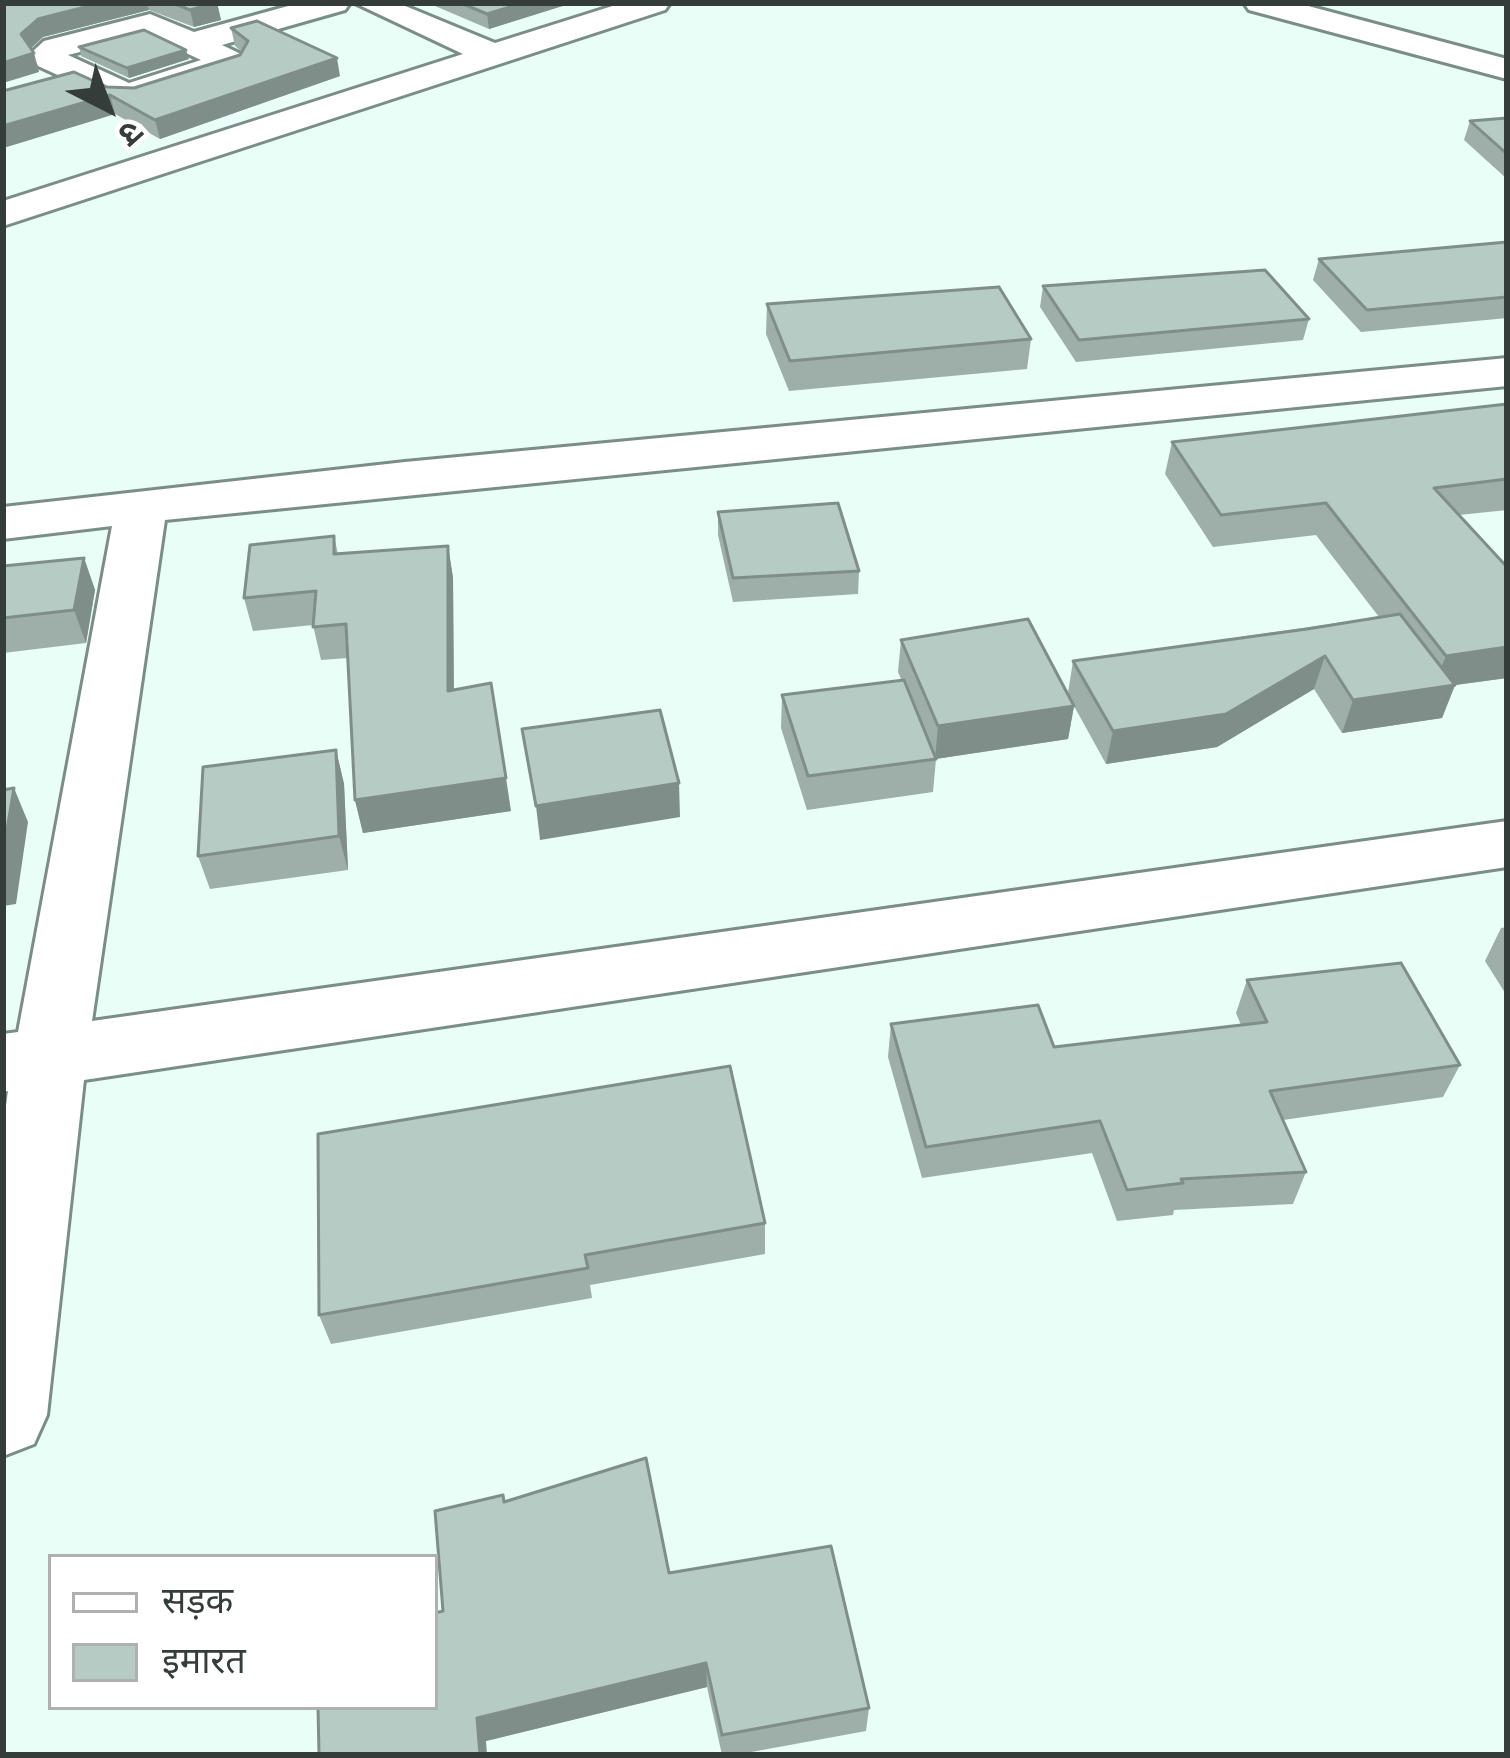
<!DOCTYPE html>
<html>
<head>
<meta charset="utf-8">
<style>
  body { margin:0 }
  #map { position:relative; width:1510px; height:1758px; overflow:hidden; background:#e8fef6; font-family:Lato,"Noto Sans Devanagari",sans-serif }
  canvas { display:block }
  .frame { position:absolute; inset:0; border:6px solid #353d3a; pointer-events:none }
  .legend { position:absolute; left:48px; top:1554px; width:390px; height:156px; box-sizing:border-box; background:#fff; border:3px solid #aeb1b0; margin:0; padding:15px 21px; list-style:none; font-size:36px; color:#353d3a }
  .legend li { display:flex; align-items:center; gap:24px; height:60px }
  .legend b { width:60px; border:3px solid #aeb1b0 }
  .north { position:absolute; left:48px; top:48px; width:120px; height:120px; -webkit-text-stroke:9px #fff; paint-order:stroke; rotate:138deg; font-size:33px; font-weight:700; line-height:48px; text-align:center; color:#353d3a }
  .north::after { content:''; display:block; margin:auto; width:42px; height:54px; background:#353d3a; clip-path:polygon(50% 0,100% 100%,50% 72%,0 100%) }
</style>
</head>
<body>
<div id="map">
<canvas width="1510" height="1758"></canvas>
<div class="frame"></div>
<ul class="legend">
<li><b style="height:15px;background:#fff"></b>सड़क</li>
<li><b style="height:33px;background:#b6cbc3"></b>इमारत</li>
</ul>
<div class="north">उ</div>
</div>
<script>
const context = document.querySelector('canvas').getContext('2d');
context.lineJoin = 'round';
const poly = rows => new Path2D(rows.map(r => 'M' + r).join(''));
function strokePath(path, color, width, dash) { context.strokeStyle = color; context.lineWidth = width; context.lineCap = dash ? 'butt' : 'round'; context.setLineDash(dash || []); context.stroke(path); }
function fill(path, color) { context.fillStyle = color; context.fill(path, 'evenodd'); }
const street = poly([
  [299,3,350,3,345,10,222,45,243,55,248,62,243,69,126,106,38,66,31,53,44,41,150,14,194,32,299,3],
  [147,35,201,60,129,83,68,55,147,35],
  [355,3,398,3,495,43,622,3,670,3,665,10,3,226,3,201,463,54,355,3],
  [1244,3,1297,3,1507,59,1507,79,1249,10,1244,3],
  [1507,358,1507,386,165,520,92,1021,1507,821,1507,867,84,1080,47,1415,34,1444,3,1456,3,1126,8,1091,3,1092,3,1034,18,1032,112,526,3,539,3,507,405,462,1507,358]
]);
const wall = poly([
  [3,3,217,3,221,20,194,27,149,10,43,37,30,49,39,72],
  [428,3,572,3,489,29],
  [231,28,340,76,160,139,115,114,3,148,3,91,134,88,240,55,242,52,235,46],
  [79,47,189,59,129,78,81,56],
  [1507,118,1507,179,1464,140,1470,121],
  [1507,242,1507,318,1361,332,1313,280,1319,259],
  [1043,286,1309,319,1303,340,1076,362,1040,307],
  [767,304,1031,339,1027,369,789,391,766,334],
  [1507,404,1507,510,1459,515,1507,567,1507,678,1455,685,1442,718,1342,733,1314,689,1217,747,1106,764,1074,706,1068,739,936,759,933,792,807,810,781,728,782,695,902,681,898,672,901,640,1068,693,1073,661,1379,617,1316,535,1213,547,1165,474,1172,442],
  [718,512,859,571,858,594,733,602,718,535],
  [334,536,338,554,448,546,453,578,454,690,511,811,363,833,355,800,348,658,321,660,313,625,253,631,244,598],
  [84,558,95,590,86,643,3,653,3,566],
  [336,750,344,784,348,870,210,889,198,856],
  [1507,927,1507,996,1485,961,1501,928],
  [1247,980,1460,1065,1443,1097,1283,1120,1306,1172,1293,1204,1174,1210,1173,1215,1117,1221,1092,1153,922,1178,888,1057,891,1024,1054,1047,1241,1025,1236,1013],
  [730,1066,765,1223,765,1254,590,1285,592,1298,331,1344,319,1315],
  [503,1495,505,1501,669,1573,869,1708,866,1731,735,1755,722,1755,707,1687,486,1741,443,1611]
]);
const shadedWall = poly([
  [101,3,147,3,149,10,43,37,27,52,21,34,38,19],
  [217,3,221,20,194,27,190,10],
  [523,3,572,3,489,29,487,14],
  [186,50,189,59,129,78,127,68],
  [34,53,39,72,3,83,3,63],
  [337,58,340,76,160,139,155,120],
  [110,95,115,114,3,148,3,126],
  [448,546,453,578,454,724,448,691],
  [84,558,95,590,86,643,74,610],
  [1507,647,1507,678,1455,685,1442,718,1342,733,1353,700,1433,688,1446,656],
  [1325,656,1314,689,1217,747,1106,764,1113,731],
  [1074,706,1068,739,935,759,938,726],
  [336,750,344,784,348,870,339,836],
  [506,778,511,811,363,833,355,800],
  [679,783,680,817,540,840,536,806],
  [14,788,28,822,16,904,3,906,3,853],
  [706,1663,707,1687,486,1741,487,1755,480,1755,477,1718]
]);
const building = poly([
  [3,3,101,3,38,19,21,34,34,53,3,63,3,3],
  [173,3,215,3,190,10,173,3],
  [461,3,523,3,487,14,461,3],
  [257,21,337,58,155,120,110,95,3,126,3,91,74,72,107,87,134,88,240,55,248,41,231,28,257,21],
  [144,30,186,50,127,68,79,47,144,30],
  [1507,118,1507,154,1470,121,1507,118],
  [1507,242,1507,297,1367,310,1319,259,1507,242],
  [1265,270,1309,319,1079,340,1043,286,1265,270],
  [999,287,1031,339,790,361,767,304,999,287],
  [1507,404,1507,479,1434,488,1507,567,1507,647,1446,656,1326,503,1221,515,1172,442,1507,404],
  [838,503,859,571,733,578,718,512,838,503],
  [334,536,334,554,448,546,448,691,491,683,506,778,355,800,346,624,313,627,316,591,244,598,250,545,334,536],
  [84,558,74,610,3,618,3,566,84,558],
  [1400,614,1455,685,1353,700,1325,656,1226,714,1113,731,1073,661,1307,629,1400,614],
  [1028,619,1074,706,938,726,901,640,1028,619],
  [904,680,936,759,808,776,782,695,904,680],
  [660,710,679,783,536,806,522,729,660,710],
  [336,750,339,836,198,856,203,767,336,750],
  [14,788,3,853,3,790,14,788],
  [1401,963,1460,1065,1270,1091,1306,1172,1181,1179,1183,1183,1127,1190,1100,1121,926,1147,891,1024,1038,1005,1054,1047,1267,1022,1247,980,1401,963],
  [730,1066,765,1223,585,1255,588,1268,319,1315,318,1134,730,1066],
  [646,1458,669,1573,831,1546,869,1708,722,1735,706,1663,477,1718,480,1755,319,1755,318,1707,435,1707,435,1613,443,1611,435,1511,503,1495,504,1502,646,1458]
]);
strokePath(street, '#7a8d86', 6);
fill(street, '#fff');
fill(wall, '#9dafa8');
fill(shadedWall, '#7f8e88');
fill(building, '#b6cbc3');
strokePath(building, '#7f8e88', 3);
</script>
</body>
</html>
